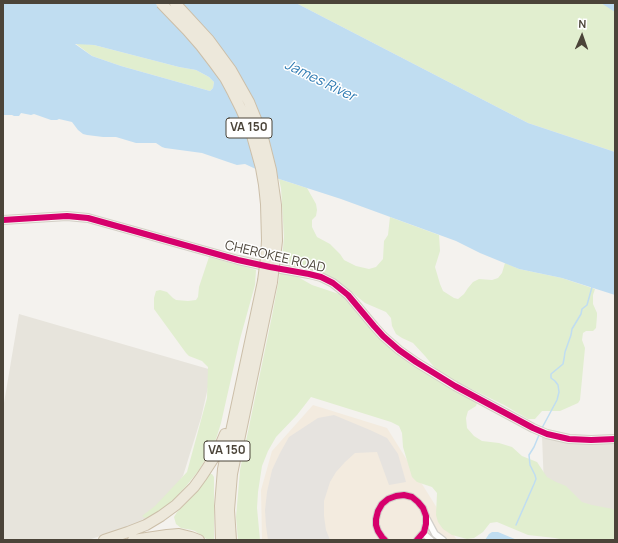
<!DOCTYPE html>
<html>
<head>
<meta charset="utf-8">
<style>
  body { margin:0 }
  #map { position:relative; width:618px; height:543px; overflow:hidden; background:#f4f2ee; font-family:Manrope,sans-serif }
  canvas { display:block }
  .frame { position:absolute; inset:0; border:4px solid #4b4439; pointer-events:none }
  .north { position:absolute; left:562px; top:16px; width:40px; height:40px; -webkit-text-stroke:3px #fff; paint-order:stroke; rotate:2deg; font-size:11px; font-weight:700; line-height:16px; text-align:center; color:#4b4439 }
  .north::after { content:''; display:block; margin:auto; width:14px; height:18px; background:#4b4439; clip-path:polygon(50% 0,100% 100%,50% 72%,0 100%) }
</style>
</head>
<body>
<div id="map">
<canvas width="618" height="543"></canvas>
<div class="frame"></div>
<div class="north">N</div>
</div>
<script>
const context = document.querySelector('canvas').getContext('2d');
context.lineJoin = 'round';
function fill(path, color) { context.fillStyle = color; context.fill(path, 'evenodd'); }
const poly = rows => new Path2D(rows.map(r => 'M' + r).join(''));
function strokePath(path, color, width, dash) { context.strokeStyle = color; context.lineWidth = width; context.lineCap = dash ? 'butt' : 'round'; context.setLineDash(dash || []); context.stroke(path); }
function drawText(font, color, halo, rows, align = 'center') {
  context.font = font + ' Manrope,sans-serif'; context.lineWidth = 3; context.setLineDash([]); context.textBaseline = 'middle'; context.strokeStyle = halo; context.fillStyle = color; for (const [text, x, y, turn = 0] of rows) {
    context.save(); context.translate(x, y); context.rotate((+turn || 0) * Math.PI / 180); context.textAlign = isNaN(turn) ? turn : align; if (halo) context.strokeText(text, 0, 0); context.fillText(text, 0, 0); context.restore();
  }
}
const residential = poly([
  [19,314,212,370,201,418,183,476,166,502,143,521,113,532,88,540,3,540,3,409],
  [542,436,594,444,615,444,615,518,544,487]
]);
const commercial = poly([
  [313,405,387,428,457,540,262,540,261,490,272,451]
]);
const green = poly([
  [296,3,615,3,615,152,528,123],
  [75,43,94,45,179,67,196,70,209,77,214,82,213,88,210,91,121,66,92,56],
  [279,179,307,188,316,204,317,210,316,216,312,220,312,227,317,237,330,244,340,254,344,260,356,266,369,269,376,267,383,259,384,241,388,235,390,217,439,235,440,251,435,267,440,284,443,291,454,298,458,299,464,294,468,288,473,282,479,279,492,280,498,278,502,273,505,263,519,269,562,278,595,289,593,295,593,304,597,313,597,316,596,328,593,331,586,331,583,333,582,340,585,348,580,400,578,403,560,411,542,411,535,419,528,419,504,405,439,373,425,356,413,343,402,338,396,334,392,326,391,318,386,312,365,303,348,289,335,279,283,262,282,259,284,237,281,188],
  [209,257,256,270,255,285,240,339,221,423,217,436,213,447,199,470,187,485,167,507,151,517,145,518,142,516,155,506,187,472,207,398,208,367,202,361,189,356,186,353,154,309,154,298,156,291,160,290,167,292,173,298,176,300,188,301,196,300,198,297,199,287],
  [280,273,298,277,312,285,339,294,345,298,378,336,474,400,477,403,476,406,468,411,466,418,467,428,474,436,482,441,499,443,512,447,522,456,537,462,547,477,556,482,566,486,582,502,592,505,613,509,615,511,615,540,564,540,555,538,528,535,497,522,490,523,483,532,474,538,467,539,452,535,443,529,438,522,436,515,437,493,432,487,417,482,412,477,403,447,402,433,399,426,391,422,311,397,297,415,276,437,268,451,262,466,258,492,257,508,260,540,238,540,236,517,240,470,272,316],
  [210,474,212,474,214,477,214,540,208,540,195,531,192,530,181,528,176,524,174,517,177,512,192,497]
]);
const parking = poly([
  [334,415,370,430,387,438,398,454,406,482,389,485,377,452,355,453,345,462,336,472,330,482,324,501,324,516,326,530,330,540,268,540,266,526,265,510,267,492,272,470,280,453,289,437,318,418]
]);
const water = poly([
  [3,3,296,3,528,123,615,152,615,295,562,278,519,269,480,253,456,241,341,199,273,177,245,164,237,165,228,162,202,153,165,148,162,147,156,143,136,143,116,137,103,137,87,135,83,134,78,130,72,122,59,119,57,120,51,120,34,114,31,115,21,113,19,116,14,116,12,115,3,115],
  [75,44,94,45,179,67,196,70,209,77,214,82,213,88,210,91,121,66,92,56],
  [601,3,615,3,615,12],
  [492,532,498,532,517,540,485,540,489,534]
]);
const stream = poly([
  [542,428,557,400,559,392,558,385,555,381,551,378,551,374,563,364,564,359,565,352,571,335,572,329,581,314,582,309,587,305,592,287],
  [516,525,534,484,536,479,535,475,530,465,529,455,534,447,539,435]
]);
const street = poly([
  [427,519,435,534,443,540],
  [423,533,431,540],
  [385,540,382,537,378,531,376,525,376,519,378,511,382,504,388,499,396,496,404,495,412,497,418,502,423,508,426,516,426,524,424,532,417,540]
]);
const secondary = poly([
  [3,220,67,216,88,218,238,260,270,267,309,274,321,277,333,283,348,295,374,326,383,336,399,350,416,362,455,386,533,428,547,434,569,439,591,440,615,439]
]);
const highway = poly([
  [104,540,128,532,146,525,161,516,176,505,194,487,202,476,217,453,225,434],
  [133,540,167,535,179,534,191,537,199,540],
  [221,540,220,506,223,469,263,281],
  [231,540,229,510,232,474,272,282]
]);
const highwayBridge = poly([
  [161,3,187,30,201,46,214,63,225,78,233,93,241,109,251,132,261,168,264,185,266,204,267,240,266,258,263,281],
  [175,3,209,40,231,70,249,102,262,134,271,170,276,205,277,241,272,282]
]);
const cycleway = poly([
  [3,220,67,216,88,218,238,260,270,267,309,274,321,277,333,283,348,295,374,326,383,336,399,350,416,362,455,386,533,428,547,434,569,439,591,440,615,439],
  [385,540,382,537,378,531,376,525,376,519,378,511,382,504,388,499,396,496,404,495,412,497,418,502,423,508,426,516,426,524,424,532,417,540]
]);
const shields = [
  [249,128,46],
  [227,451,46]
];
const shieldNames = [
  ["VA 150",249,128],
  ["VA 150",227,451]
];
const streetNames = [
  ["CHEROKEE ROAD",275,257,13]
];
const waterNames = [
  ["James River",320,81,26]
];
fill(residential, '#e7e4dc');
fill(commercial, '#f3ebdf');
fill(green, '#e1eecf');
fill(parking, '#e6e3df');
fill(water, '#c0ddf1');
strokePath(stream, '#c0ddf1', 1.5);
strokePath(street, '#d2d0cb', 8);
strokePath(secondary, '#d3cfc5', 10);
strokePath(highway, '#ccbfa9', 12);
strokePath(street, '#fdfdfc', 5.5);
strokePath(secondary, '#f7f6f1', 8);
strokePath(highway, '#ede8db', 10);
strokePath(highwayBridge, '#ccbfa9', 12, []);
strokePath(highwayBridge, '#ede8db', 10);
strokePath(cycleway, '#d6006c', 6);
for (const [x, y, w] of shields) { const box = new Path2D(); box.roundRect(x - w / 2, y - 10, w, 20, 3); context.fillStyle = '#fff'; context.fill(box); strokePath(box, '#4b4439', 1); }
drawText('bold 12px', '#4b4439', null, shieldNames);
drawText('13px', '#4b4439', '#fff', streetNames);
drawText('italic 14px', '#2e7ab2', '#fff', waterNames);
</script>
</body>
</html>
